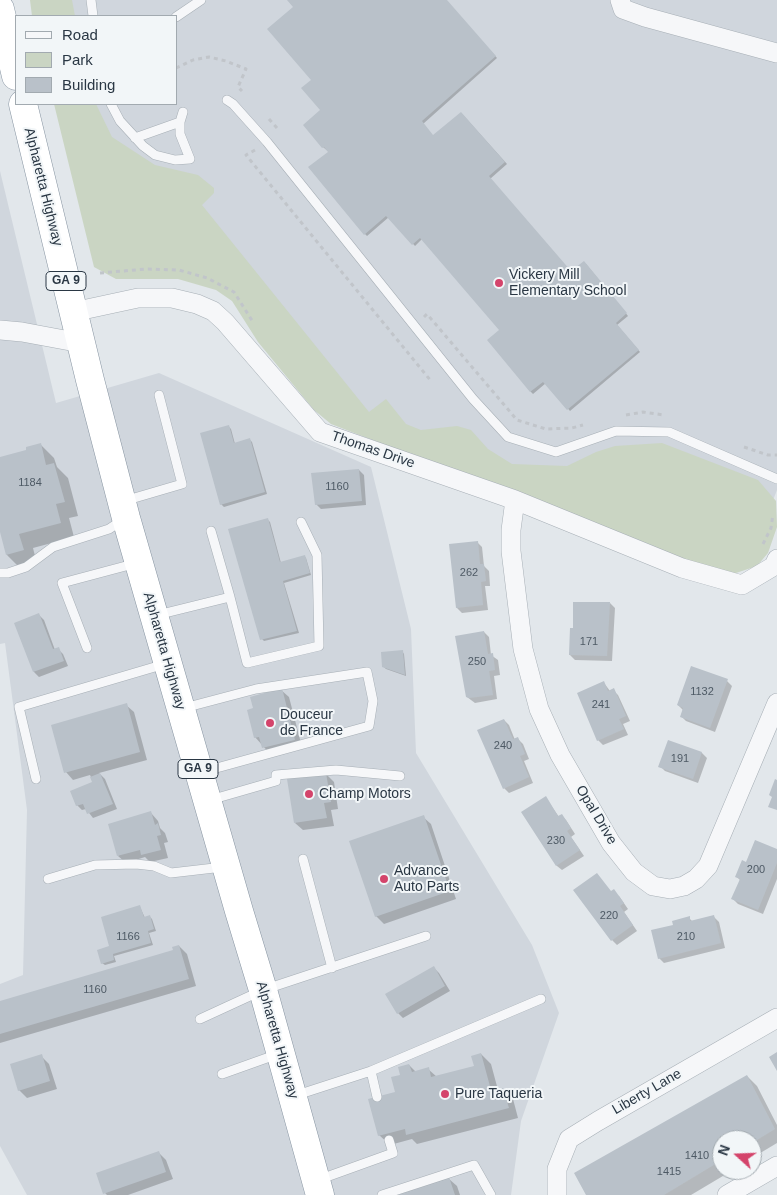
<!DOCTYPE html>
<html>
<head>
<meta charset="utf-8">
<style>
  body { margin:0 }
  #map { position:relative; width:777px; height:1195px; overflow:hidden; background:#e2e7eb; font-family:Helvetica,sans-serif }
  canvas { display:block }
  .legend { position:absolute; left:15px; top:15px; width:162px; height:90px; box-sizing:border-box; background:#f2f6f8; border:1px solid #a2aab0; margin:0; padding:6px 9px; list-style:none; font-size:15px; color:#2a3744 }
  .legend li { display:flex; align-items:center; gap:10px; height:25px }
  .legend b { width:25px; border:1px solid #a2aab0 }
  .north { position:absolute; left:712px; top:1130px; width:50px; height:50px; box-sizing:border-box; background:#f2f6f8; border:1px solid #a2aab0; border-radius:50%; rotate:290deg; font-size:14px; font-weight:700; line-height:20px; text-align:center; color:#2a3744 }
  .north::after { content:''; display:block; margin:auto; width:18px; height:22px; background:#d4446b; clip-path:polygon(50% 0,100% 100%,50% 72%,0 100%) }
</style>
</head>
<body>
<div id="map">
<canvas width="777" height="1195"></canvas>
<ul class="legend">
<li><b style="height:6px;background:#f6f7f9"></b>Road</li>
<li><b style="height:14px;background:#cad5c3"></b>Park</li>
<li><b style="height:14px;background:#b9c1c9"></b>Building</li>
</ul>
<div class="north">N</div>
</div>
<script>
const context = document.querySelector('canvas').getContext('2d');
context.lineJoin = 'round';
function fill(path, color) { context.fillStyle = color; context.fill(path, 'evenodd'); }
const poly = rows => new Path2D(rows.map(r => 'M' + r).join(''));
function strokePath(path, color, width, dash) { context.strokeStyle = color; context.lineWidth = width; context.lineCap = dash ? 'butt' : 'round'; context.setLineDash(dash || []); context.stroke(path); }
function drawText(font, color, halo, rows, align = 'center') {
  context.font = font + ' Helvetica,sans-serif'; context.lineWidth = 4; context.setLineDash([]); context.textBaseline = 'middle'; context.strokeStyle = halo; context.fillStyle = color; for (const [text, x, y, turn = 0] of rows) {
    context.save(); context.translate(x, y); context.rotate((+turn || 0) * Math.PI / 180); context.textAlign = isNaN(turn) ? turn : align; if (halo) context.strokeText(text, 0, 0); context.fillText(text, 0, 0); context.restore();
  }
}
const built = poly([
  [44,0,777,0,777,490,753,552,329,412,63,104,176,104,176,16,46,16],
  [0,171,56,403,159,373,371,467,411,629,416,753,532,945,559,1013,521,1121,511,1195,27,1195,0,1146,0,984,23,975,27,810,5,643,0,644]
]);
const green = poly([
  [30,0,72,0,75,16,32,16],
  [54,104,96,104,112,137,155,165,198,175,214,188,214,193,202,205,369,412,386,399,406,424,421,430,457,426,471,430,488,449,512,464,567,466,596,452,615,446,662,443,758,480,776,501,777,527,768,553,757,566,733,574,709,570,331,424,314,410,258,342,232,301,216,290,178,279,116,279,94,267]
]);
const shadow = poly([
  [288,0,445,0,497,58,423,124,433,137,463,115,507,164,490,179,571,273,586,264,628,316,617,325,640,352,570,411,546,383,533,394,531,392,489,340,501,330,422,239,415,246,389,217,367,236,365,234,329,152,323,147,322,110,312,80,295,8],
  [229,427,231,429,235,444,250,440,252,442,267,494,224,507,221,504],
  [40,444,54,458,57,467,68,478,78,516,69,518,74,537,33,548,37,564,21,569,7,555,0,528,0,459,28,451],
  [359,470,364,475,366,505,321,509,316,504],
  [267,519,270,522,281,563,304,556,306,558,311,575,284,583,299,633,264,641,262,639],
  [477,542,482,547,484,566,489,571,490,586,485,586,488,610,462,613,457,608,451,545],
  [610,603,615,608,612,661,575,660,570,655],
  [39,615,44,620,55,650,58,649,63,654,68,666,39,677,34,672,16,624],
  [484,632,489,637,491,655,498,660,500,675,494,676,497,699,475,703,467,697],
  [402,651,404,654,406,676,386,669,383,666],
  [727,681,732,686,715,732,686,721,681,716,683,710,678,705],
  [604,683,610,691,613,690,618,695,630,721,623,724,628,735,603,745,598,740],
  [281,690,289,697,302,747,271,755,255,737,255,709],
  [126,705,134,712,147,760,99,773,105,779,117,809,93,818,86,809,82,810,77,805,94,783,90,775,73,780,66,772],
  [504,720,509,725,515,740,518,739,523,744,529,759,524,761,533,783,509,793,504,788],
  [669,741,702,753,707,758,698,783,665,771,660,766],
  [326,774,334,782,338,809,331,810,334,826,303,830,295,823],
  [546,798,559,817,562,816,566,820,575,834,571,837,584,856,562,870,557,866,523,813],
  [151,813,158,821,160,828,165,833,168,842,164,843,168,858,150,862,145,857,126,863,118,856],
  [423,817,431,824,456,899,384,924,376,916],
  [777,850,777,879,763,914,738,904,733,899,740,880,736,876,747,863],
  [611,893,619,896,628,909,624,912,637,931,617,945,612,940],
  [140,907,145,918,150,917,152,919,156,931,149,933,153,945,114,956,116,962,105,965,102,963,111,946],
  [714,917,719,922,725,948,664,963,659,958,675,926,689,918,693,922],
  [179,946,187,954,196,986,0,1043,0,1002,174,951],
  [434,968,439,973,450,991,403,1018,398,1013],
  [481,1054,491,1064,498,1090,503,1089,513,1099,518,1118,417,1144,412,1139,390,1145,379,1135,402,1076,409,1065,416,1072,428,1069,437,1077,476,1067],
  [41,1056,49,1064,57,1089,27,1098,19,1090],
  [747,1076,757,1086,777,1125,777,1143,752,1158,752,1140,722,1140,722,1170,733,1170,691,1195,588,1195],
  [158,1152,166,1160,173,1179,128,1195,107,1195,105,1193],
  [449,1179,457,1186,460,1195,399,1195]
]);
const building = poly([
  [287,0,447,0,496,56,422,121,433,135,461,112,505,162,489,176,571,271,584,261,627,313,616,323,639,350,567,410,543,382,530,392,487,340,499,330,420,238,412,245,386,216,364,235,308,167,328,152,324,147,322,148,303,125,320,110,301,88,311,80,267,29,293,7],
  [229,425,234,443,250,438,265,492,220,505,200,433],
  [41,443,46,465,54,463,65,502,56,504,61,523,19,534,24,550,6,555,0,532,0,457,26,450,26,447],
  [359,469,362,501,315,505,311,473],
  [268,518,280,562,305,555,310,573,283,581,297,631,260,640,228,529],
  [478,541,480,564,484,564,486,581,481,582,483,605,456,608,449,544],
  [573,602,610,602,607,656,569,655,570,628,573,628],
  [39,613,53,649,59,647,64,661,33,672,14,623],
  [484,631,488,654,493,653,495,670,489,671,493,695,469,698,466,697,455,636],
  [403,650,405,675,382,667,381,652],
  [691,666,728,679,710,728,680,717,683,708,677,705],
  [604,681,608,691,614,688,626,716,619,719,624,729,597,741,577,693],
  [282,688,295,740,262,748,259,737,254,738,247,710,253,708,250,697],
  [127,703,140,752,64,773,51,725],
  [504,719,513,739,518,737,525,754,520,756,529,777,503,789,477,730],
  [668,740,702,752,693,779,658,767],
  [100,773,113,804,87,814,83,804,76,806,70,791,92,782,90,777],
  [326,773,331,802,324,803,327,818,294,823,287,779],
  [775,779,777,780,777,810,768,807,772,797,769,795],
  [546,796,558,816,562,814,571,828,567,831,580,850,556,866,521,812],
  [151,811,155,825,158,823,161,835,157,836,161,850,141,855,140,850,117,856,108,824],
  [424,815,450,891,375,917,349,841],
  [755,840,777,849,777,863,758,910,731,899,740,879,735,877,742,860,746,862],
  [597,873,611,891,614,889,624,903,620,906,633,925,611,941,573,890],
  [140,905,144,917,150,915,154,929,148,931,151,943,113,954,114,960,101,964,97,950,109,946,101,917],
  [714,915,721,943,658,959,651,930,673,925,672,921,690,916,690,921],
  [179,945,189,979,0,1034,0,1001,173,950,172,947],
  [434,966,445,986,397,1014,385,994],
  [777,1052,777,1071,769,1057],
  [481,1053,491,1090,503,1088,509,1108,406,1135,405,1129,378,1136,368,1099,395,1092,391,1077,400,1075,398,1067,409,1064,412,1072,429,1067,431,1077,474,1066,471,1056],
  [42,1054,50,1081,18,1091,10,1064],
  [747,1075,775,1129,752,1143,752,1140,722,1140,722,1160,664,1195,586,1195,574,1173],
  [159,1151,166,1172,103,1194,96,1173],
  [449,1177,455,1195,397,1195]
]);
const path = poly([
  [176,68,193,60,209,57,226,61,246,69,238,87,242,91],
  [269,119,277,128,275,131],
  [255,150,246,155,431,381],
  [100,273,146,269,179,270,207,278,234,292,253,322],
  [424,317,427,314,517,420,546,429,572,428,583,425],
  [626,415,643,412,664,415],
  [744,447,768,455,777,455],
  [763,544,771,528,773,514]
]);
const lane = poly([
  [91,0,93,16],
  [176,17,201,0],
  [227,100,233,104,267,142,473,399,508,437,556,452,616,431,669,432,777,479],
  [111,104,120,121,143,146,155,155,175,160,190,159,180,134,180,122,183,112],
  [135,138,180,122],
  [124,501,182,484,159,395],
  [211,531,230,597],
  [0,573,8,573,26,567,53,547,109,529,124,519],
  [157,615,230,597,247,663,319,646,317,555,301,522],
  [87,648,62,583,137,563],
  [184,708,256,689,367,672,373,701,369,726,202,772],
  [36,779,19,707,165,664],
  [210,800,276,781,276,775,336,770,400,776],
  [303,859,332,968],
  [48,879,95,865,136,864,154,866,171,873,223,867],
  [200,1019,263,990,426,936],
  [371,1071,541,999],
  [222,1074,278,1054],
  [294,1096,371,1071,377,1097],
  [318,1180,393,1153,389,1140],
  [382,1195,474,1165,491,1195]
]);
const street = poly([
  [620,0,623,9,645,17,777,53],
  [73,312,138,298,172,298,197,304,213,311,225,322,320,432,515,500,682,568,742,585,774,566,777,559],
  [0,330,22,332,81,343],
  [515,500,511,530,511,551,523,649,539,709,560,755,611,843,634,872,653,886,670,889,684,886,696,879,708,866,777,703],
  [557,1195,557,1169,569,1139,598,1121,777,1018],
  [727,1195,777,1166]
]);
const highway = poly([
  [0,9,16,76],
  [23,104,90,380,126,518,239,911,263,990,320,1195]
]);
const markers = [
  [499,283,5,"#d4446b"],
  [270,723,5,"#d4446b"],
  [309,794,5,"#d4446b"],
  [384,879,5,"#d4446b"],
  [445,1094,5,"#d4446b"]
];
const numberNames = [
  ["1184",30,483],
  ["1160",337,487],
  ["262",469,573],
  ["171",589,642],
  ["250",477,662],
  ["1132",702,692],
  ["241",601,705],
  ["240",503,746],
  ["191",680,759],
  ["230",556,841],
  ["200",756,870],
  ["220",609,916],
  ["1166",128,937],
  ["210",686,937],
  ["1160",95,990],
  ["1410",697,1156],
  ["1415",669,1172]
];
const shields = [
  [66,281,40],
  [198,769,40]
];
const shieldNames = [
  ["GA 9",66,281],
  ["GA 9",198,769]
];
const streetNames = [
  ["Alpharetta Highway",43,187,76],
  ["Thomas Drive",373,450,19],
  ["Alpharetta Highway",164,651,74],
  ["Opal Drive",596,815,59],
  ["Alpharetta Highway",277,1040,74],
  ["Liberty Lane",647,1092,-30]
];
const poiNames = [
  ["Vickery Mill",509,275],
  ["Elementary School",509,291],
  ["Douceur",280,715],
  ["de France",280,731],
  ["Champ Motors",319,794],
  ["Advance",394,871],
  ["Auto Parts",394,887],
  ["Pure Taqueria",455,1094]
];
fill(built, '#d0d6dd');
fill(green, '#cad5c3');
fill(shadow, '#0003');
fill(building, '#b9c1c9');
strokePath(lane, '#a7afb6', 10);
strokePath(street, '#a7afb6', 20);
strokePath(highway, '#8996a3', 29);
strokePath(path, '#c1c5ca', 3, [4, 4]);
strokePath(lane, '#f6f7f9', 9);
strokePath(street, '#f6f7f9', 19);
strokePath(highway, '#fff', 28);
for (const [x, y, r, color] of markers) { const dot = new Path2D(); dot.arc(x, y, r, 0, 2 * Math.PI); context.fillStyle = color; context.fill(dot); strokePath(dot, '#f2f6f8', 2); }
drawText('11px', '#4e5a65', null, numberNames);
for (const [x, y, w] of shields) { const box = new Path2D(); box.roundRect(x - w / 2, y - 9.5, w, 19, 4); context.fillStyle = '#f2f6f8'; context.fill(box); strokePath(box, '#2a3744', 1); }
drawText('bold 12px', '#2a3744', null, shieldNames);
drawText('14px', '#2a3744', '#f2f6f8', streetNames);
drawText('14px', '#2a3744', '#f2f6f8', poiNames, 'left');
</script>
</body>
</html>
